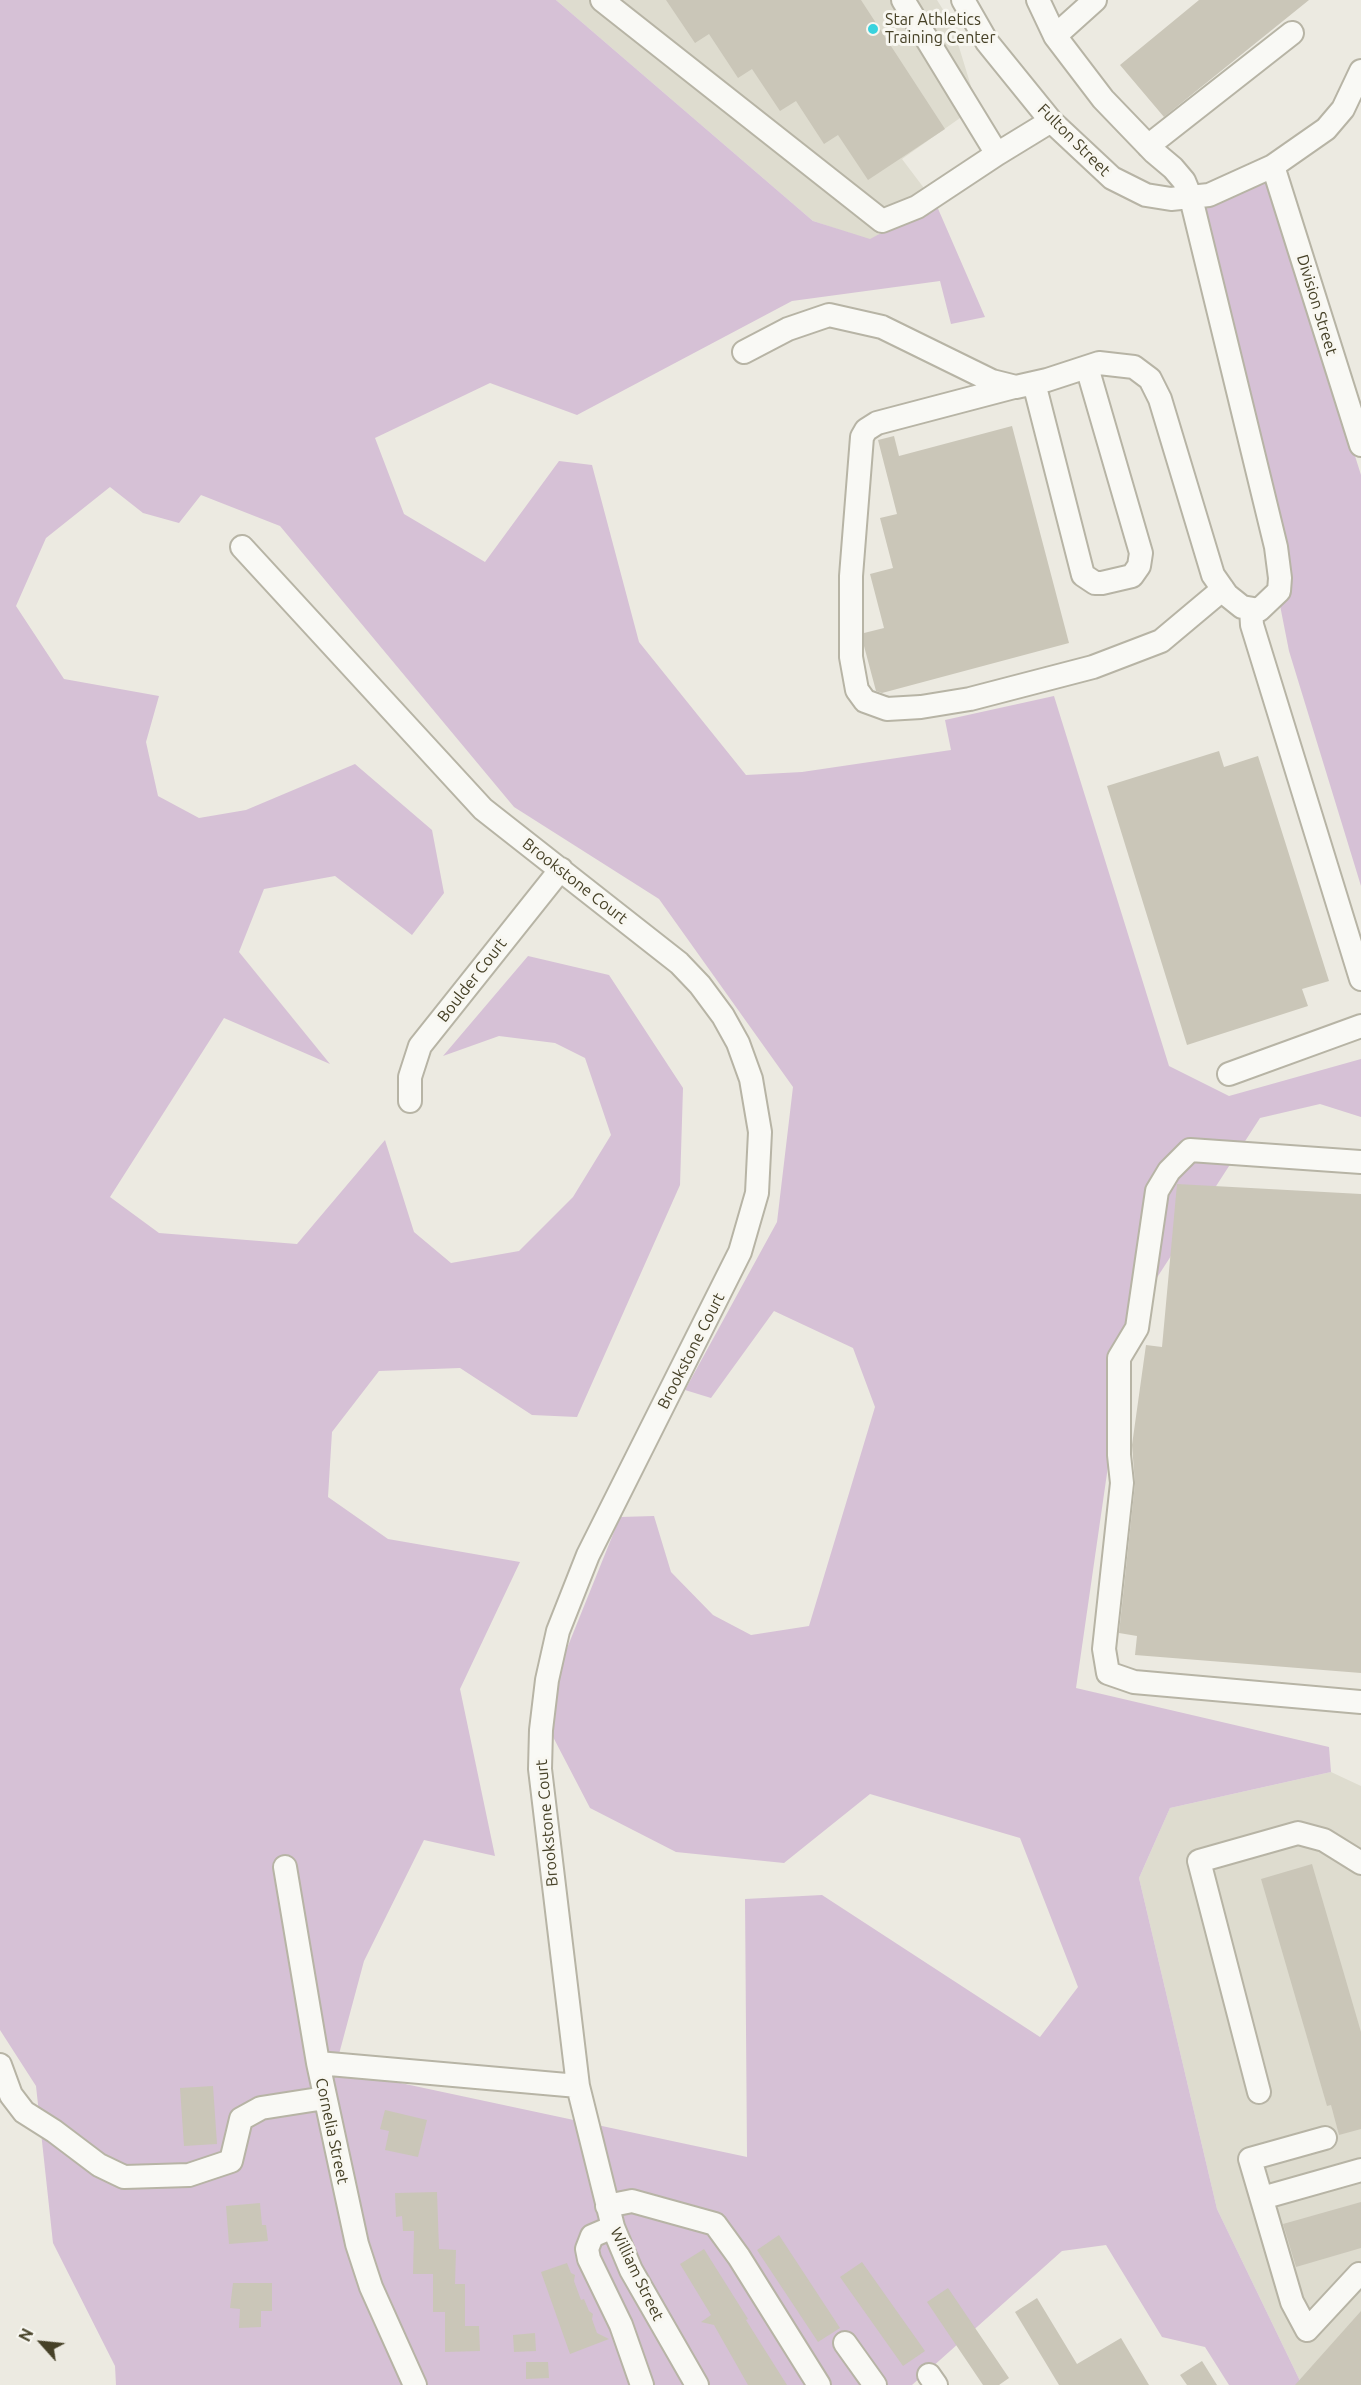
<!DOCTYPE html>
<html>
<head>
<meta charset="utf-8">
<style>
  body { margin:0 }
  #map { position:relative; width:1361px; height:2385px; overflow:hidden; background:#eceae1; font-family:Ubuntu,sans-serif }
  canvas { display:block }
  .north { position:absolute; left:12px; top:2313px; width:60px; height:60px; -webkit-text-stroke:4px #f8f7f1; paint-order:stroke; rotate:297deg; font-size:16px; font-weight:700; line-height:24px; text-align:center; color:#464127 }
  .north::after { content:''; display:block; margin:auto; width:21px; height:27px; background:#464127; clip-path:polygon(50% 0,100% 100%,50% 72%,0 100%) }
</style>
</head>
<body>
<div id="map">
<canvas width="1361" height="2385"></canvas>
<div class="north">N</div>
</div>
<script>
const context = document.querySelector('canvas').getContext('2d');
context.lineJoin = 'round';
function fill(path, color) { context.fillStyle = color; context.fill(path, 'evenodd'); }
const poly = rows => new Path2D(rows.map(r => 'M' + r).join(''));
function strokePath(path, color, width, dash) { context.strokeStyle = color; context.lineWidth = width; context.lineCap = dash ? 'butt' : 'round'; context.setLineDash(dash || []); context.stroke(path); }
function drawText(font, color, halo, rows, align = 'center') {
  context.font = font + ' Ubuntu,sans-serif'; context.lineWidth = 6; context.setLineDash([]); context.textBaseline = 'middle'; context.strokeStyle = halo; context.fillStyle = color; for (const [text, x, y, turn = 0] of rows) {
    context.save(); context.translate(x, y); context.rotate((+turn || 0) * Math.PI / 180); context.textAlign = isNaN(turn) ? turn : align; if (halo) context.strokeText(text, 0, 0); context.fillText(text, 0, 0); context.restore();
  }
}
const built = poly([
  [556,0,937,0,952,24,977,106,902,159,936,204,870,240,813,221],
  [1331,1772,1361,1786,1361,2385,1302,2385,1217,2209,1139,1878,1170,1808]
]);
const green = poly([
  [0,0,556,0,813,221,870,239,936,204,985,317,951,324,940,281,792,301,577,415,490,383,375,438,404,514,485,562,559,461,592,465,639,642,746,775,802,772,951,750,945,720,1054,696,1169,1066,1229,1096,1361,1059,1361,1117,1320,1104,1260,1118,1129,1321,1076,1688,1329,1747,1331,1772,1170,1808,1139,1878,1217,2209,1302,2385,1229,2385,1205,2347,1162,2337,1106,2245,1062,2251,912,2385,116,2385,115,2366,53,2243,36,2086,0,2030],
  [110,487,143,513,179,523,201,495,280,526,514,807,659,899,793,1087,777,1222,685,1390,711,1398,774,1311,853,1348,875,1407,809,1626,751,1635,713,1615,671,1572,654,1516,620,1517,553,1683,551,1733,590,1808,676,1852,784,1863,870,1794,1020,1838,1078,1987,1040,2037,822,1895,745,1899,747,2157,335,2069,364,1961,424,1840,495,1856,460,1689,520,1562,388,1539,328,1497,332,1432,379,1371,460,1368,532,1415,577,1417,680,1185,683,1088,609,975,528,956,443,1056,499,1036,555,1043,585,1058,611,1135,573,1197,519,1251,451,1263,414,1232,385,1140,297,1244,159,1233,110,1197,224,1018,330,1064,239,952,264,889,335,876,412,935,444,893,432,830,355,764,246,810,199,818,158,796,146,742,159,696,64,679,16,606,46,538],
  [1264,167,1361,475,1361,886,1289,651,1200,199]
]);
const building = poly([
  [666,0,861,0,945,129,868,180,838,135,824,144,796,101,780,111,752,69,738,78,709,34,695,43],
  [1199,0,1309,0,1164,117,1120,65],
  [1012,426,1069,643,882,693,876,691,864,646,864,633,884,628,870,574,893,568,880,518,897,514,878,440,894,436,899,456],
  [1219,751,1224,767,1258,756,1329,981,1302,989,1308,1006,1187,1045,1107,786],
  [1177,1184,1361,1194,1361,1673,1135,1655,1137,1636,1119,1633,1135,1484,1132,1445,1146,1345,1162,1347],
  [1312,1864,1361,2032,1361,2129,1339,2135,1331,2105,1327,2106,1261,1879],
  [213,2086,217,2144,184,2146,180,2088],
  [385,2110,427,2120,418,2157,385,2150,389,2131,380,2129],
  [437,2192,439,2249,456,2250,455,2284,465,2284,465,2326,479,2326,480,2351,445,2352,445,2312,433,2312,433,2274,413,2274,414,2231,403,2231,402,2216,396,2217,395,2193],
  [1361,2202,1361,2248,1296,2267,1283,2224],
  [260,2203,262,2225,266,2225,268,2241,229,2244,226,2206],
  [779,2235,840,2328,818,2342,757,2250],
  [704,2249,748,2319,746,2320,787,2385,748,2385,714,2325,701,2322,711,2315,680,2264],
  [862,2262,925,2351,903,2366,840,2277],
  [567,2263,571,2273,575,2275,574,2281,581,2300,584,2299,589,2311,593,2314,592,2319,597,2333,609,2339,570,2354,541,2272],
  [233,2283,272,2283,272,2311,261,2311,261,2327,239,2328,240,2309,230,2308],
  [948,2288,1009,2378,999,2385,983,2385,927,2302],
  [1037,2298,1077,2364,1121,2338,1149,2385,1059,2385,1015,2312],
  [1361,2311,1361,2385,1295,2385],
  [535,2333,536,2351,514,2352,513,2335],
  [1202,2361,1217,2385,1187,2385,1180,2375],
  [526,2362,548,2362,549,2378,526,2379]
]);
const minor = poly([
  [602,0,882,221,917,207,997,154,1051,121],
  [903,0,997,154],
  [963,0,987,42,1051,121,1112,178,1146,195,1171,199,1209,195,1273,166,1326,129,1343,109,1361,71],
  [1055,36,1095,0],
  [1148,146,1292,33],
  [1273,166,1361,445],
  [744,352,788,329,829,315,882,327,992,381,1016,387,1047,380,1099,363,1134,367,1150,379,1160,399,1213,575,1227,595,1242,607,1259,610,1279,591,1280,578,1276,547,1191,198,1184,181,1173,168,1154,152,1103,99,1055,36,1038,0],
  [1034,383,1083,575,1095,583,1102,583,1132,576,1139,566,1141,553,1087,367],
  [1014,387,877,423,866,430,862,437,851,576,851,657,857,690,865,701,887,709,921,707,970,699,1093,667,1161,641,1223,589],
  [242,547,483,809,679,963,700,985,723,1016,738,1043,751,1079,760,1132,757,1193,740,1252,588,1555,558,1631,547,1680,541,1730,540,1769,578,2086,318,2063],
  [1251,609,1252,625,1361,979],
  [1229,1074,1361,1026],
  [410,1101,410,1077,420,1046,561,869],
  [1361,1162,1190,1150,1169,1171,1157,1191,1137,1328,1119,1358,1119,1455,1122,1483,1104,1649,1108,1673,1134,1682,1361,1702],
  [285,1867,318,2063,357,2244,371,2287,415,2385],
  [0,2065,11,2095,24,2112,54,2131,99,2165,124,2177,189,2175,231,2161,241,2119,261,2108,325,2098],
  [578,2086,613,2227,631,2270,697,2385],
  [1259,2092,1199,1861,1298,1833,1324,1840,1361,1863],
  [1325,2138,1250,2159,1292,2302,1307,2330,1359,2274],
  [1262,2198,1361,2170],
  [607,2206,632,2201,715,2224,739,2257,819,2385],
  [613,2227,592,2236,587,2249,589,2259,621,2325,642,2385],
  [845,2343,875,2385],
  [929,2375,936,2385]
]);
const markers = [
  [873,29,6,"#39d3de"]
];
const poiNames = [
  ["Star Athletics",885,20],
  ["Training Center",885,38]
];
const streetNames = [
  ["Fulton Street",1074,140,45],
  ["Division Street",1317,305,73],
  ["Brookstone Court",575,881,38],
  ["Boulder Court",472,980,-52],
  ["Brookstone Court",691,1351,-63],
  ["Brookstone Court",547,1823,-95],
  ["Cornelia Street",332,2131,78],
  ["William Street",637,2274,64]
];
fill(built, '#dedccf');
fill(green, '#d6c1d6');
fill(building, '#cac6b8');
strokePath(minor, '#b7b4a5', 26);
strokePath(minor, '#f9f9f5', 22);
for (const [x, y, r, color] of markers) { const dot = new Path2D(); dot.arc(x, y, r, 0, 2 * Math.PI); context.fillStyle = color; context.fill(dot); strokePath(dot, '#f8f7f1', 2); }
drawText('16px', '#464127', '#f8f7f1', poiNames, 'left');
drawText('16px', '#464127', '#f8f7f1', streetNames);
</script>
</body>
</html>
